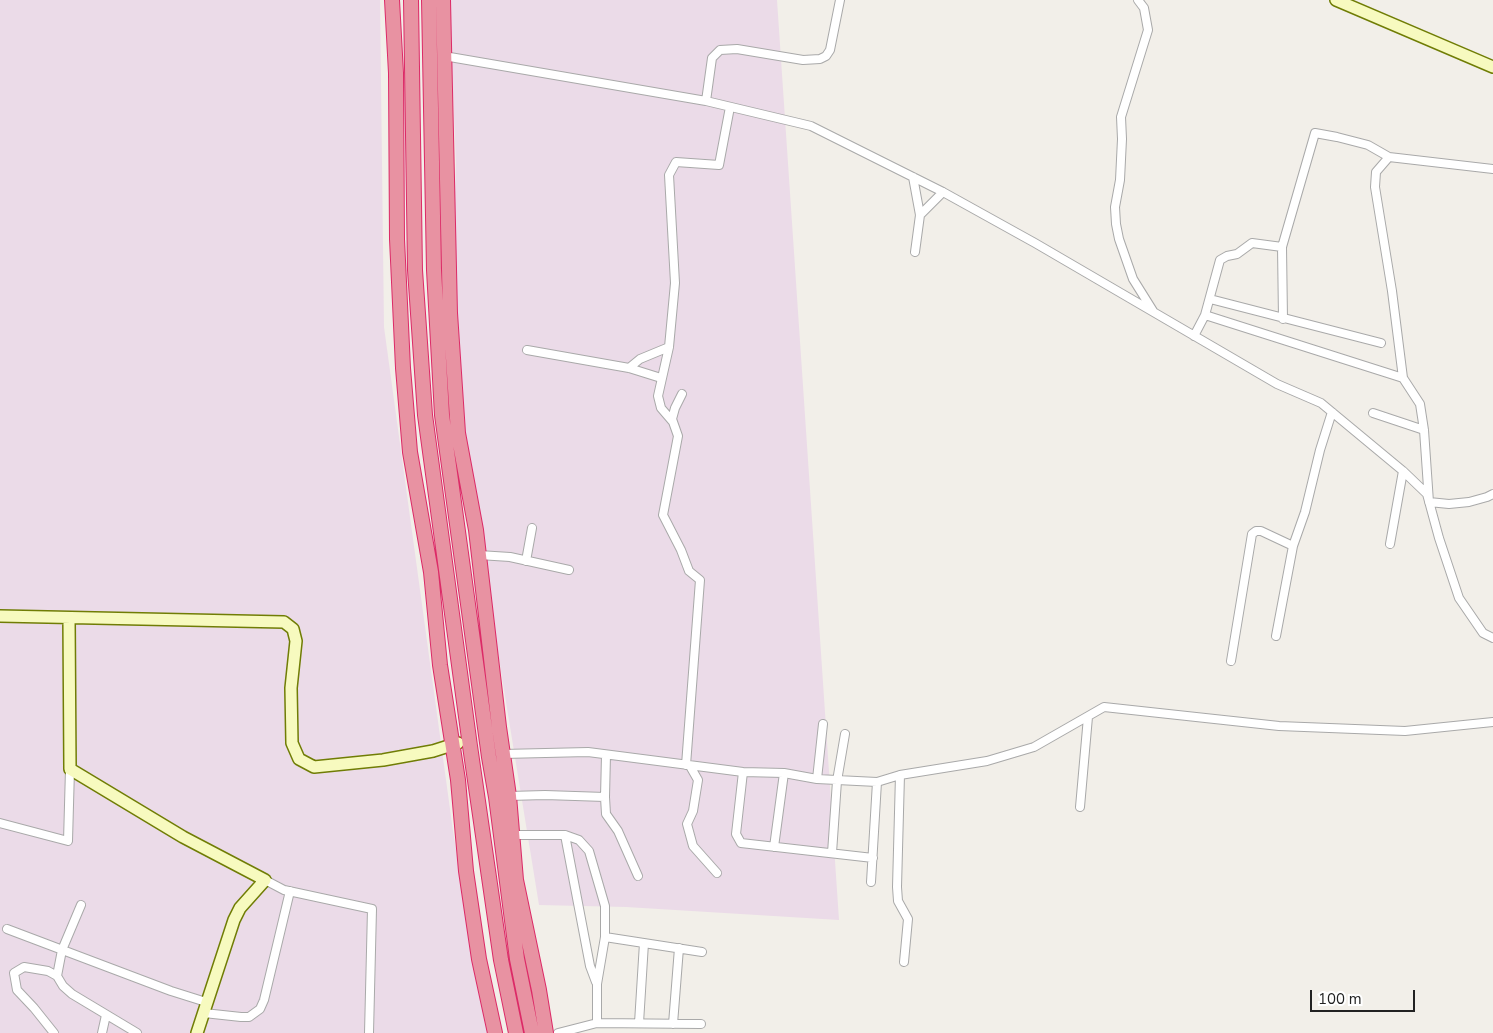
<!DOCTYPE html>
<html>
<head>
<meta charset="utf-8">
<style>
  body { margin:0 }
  #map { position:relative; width:1493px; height:1033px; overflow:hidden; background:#f2efe9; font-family:"Nunito Sans",sans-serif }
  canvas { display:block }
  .scale { position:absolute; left:1310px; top:990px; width:105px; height:22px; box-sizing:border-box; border:2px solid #222; border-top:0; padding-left:6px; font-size:15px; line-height:18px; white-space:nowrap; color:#222; -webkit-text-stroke:4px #fff; paint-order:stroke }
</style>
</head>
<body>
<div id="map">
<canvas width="1493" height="1033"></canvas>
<div class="scale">100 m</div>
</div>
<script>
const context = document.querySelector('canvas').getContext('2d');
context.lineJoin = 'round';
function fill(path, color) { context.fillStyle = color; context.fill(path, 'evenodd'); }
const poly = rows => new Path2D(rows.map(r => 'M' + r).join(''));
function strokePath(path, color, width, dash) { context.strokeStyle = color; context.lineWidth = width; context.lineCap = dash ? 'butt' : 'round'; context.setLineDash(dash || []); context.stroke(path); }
const industrial = poly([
  [0,0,380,0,384,327,453,831,465,903,491,1033,0,1033],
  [449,0,777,0,839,920,626,907,539,905,466,456,452,279,456,163]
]);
const street = poly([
  [1138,0,1144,8,1148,30,1121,117,1122,139,1120,180,1115,207,1116,224,1119,239,1133,279,1153,311],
  [444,56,706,101,811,126,943,192,1035,243,1277,384,1321,403,1403,471,1427,494,1439,538,1459,598,1483,633,1493,638],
  [706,101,712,58,720,50,737,49,803,60,820,59,826,56,830,50,840,0],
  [1389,157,1376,172,1375,187,1392,291,1403,378],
  [913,177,920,215,915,252],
  [920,215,943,192],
  [1210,299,1381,343],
  [1205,315,1403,378,1420,404,1424,430,1429,502,1449,504,1469,502,1487,497,1493,494],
  [1283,319,1282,247,1315,133,1337,137,1368,145,1389,157,1493,169],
  [1194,336,1205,315,1220,260,1227,256,1237,254,1252,243,1282,247],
  [527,350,629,368,661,378],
  [629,368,640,359,669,347],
  [682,394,675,408,672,419,678,436,663,515,681,550,689,571,700,580,686,765],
  [1373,413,1424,430],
  [673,422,661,408,658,396,669,347,675,283,669,175,676,162,719,165,730,107],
  [1390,544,1403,471],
  [479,555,510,557,569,570],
  [526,561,532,528],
  [1276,636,1293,546,1305,512,1320,450,1332,412],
  [1231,661,1252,534,1256,531,1261,531,1293,546],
  [503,754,588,752,743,772,784,773,817,779,877,782,900,775,987,761,1034,747,1104,707,1279,726,1405,731,1493,722],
  [606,755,605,797,606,814,618,831,638,876],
  [690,766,698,780,693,811,687,824,693,846,717,873],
  [743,772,736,834,741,843,873,858],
  [900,775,897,887,898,901,908,919,904,962],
  [817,779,823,724],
  [509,796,545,795,605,797],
  [1080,807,1088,717],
  [0,823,68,841,70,769],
  [513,835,565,835,579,840,589,851,605,906,605,937,597,984,597,1023],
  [565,835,590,966,596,982],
  [774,847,784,773],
  [832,853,837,781,845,734],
  [265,880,284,890,372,909,369,1033],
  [871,882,877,782],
  [7,929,171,991,206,1002],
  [605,937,702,952],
  [57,976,62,950,81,905],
  [204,1013,241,1017,249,1017,260,1009,264,1000,290,891],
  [639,1023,644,943],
  [673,1024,679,948],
  [54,1033,34,1008,17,990,14,973,24,967,48,971,57,976,63,986,72,994,137,1033],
  [102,1033,106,1015],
  [558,1033,597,1023,701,1024]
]);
const secondary = poly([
  [1336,0,1493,67],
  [0,616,284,622,293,629,296,641,291,688,292,743,299,759,314,767,383,760,433,751,458,743],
  [69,618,70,769,183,837,265,880,240,908,234,920,197,1033]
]);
const highway = poly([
  [392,0,396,73,397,239,403,368,410,452,431,572,440,665,458,780,466,871,479,959,495,1033],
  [411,0,415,270,425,415,470,746,501,960,516,1033],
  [429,0,434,270,442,415,489,757,496,797,517,959,532,1033],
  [443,0,450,313,458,433,476,530,499,727,509,796,516,880,539,990,546,1033]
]);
fill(industrial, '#ebdbe8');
strokePath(street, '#a9a9a9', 10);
strokePath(secondary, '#707d05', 14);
strokePath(highway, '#dc2a67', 16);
strokePath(street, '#fff', 8);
strokePath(secondary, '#f7fabf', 11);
strokePath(highway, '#e892a2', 14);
</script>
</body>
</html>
